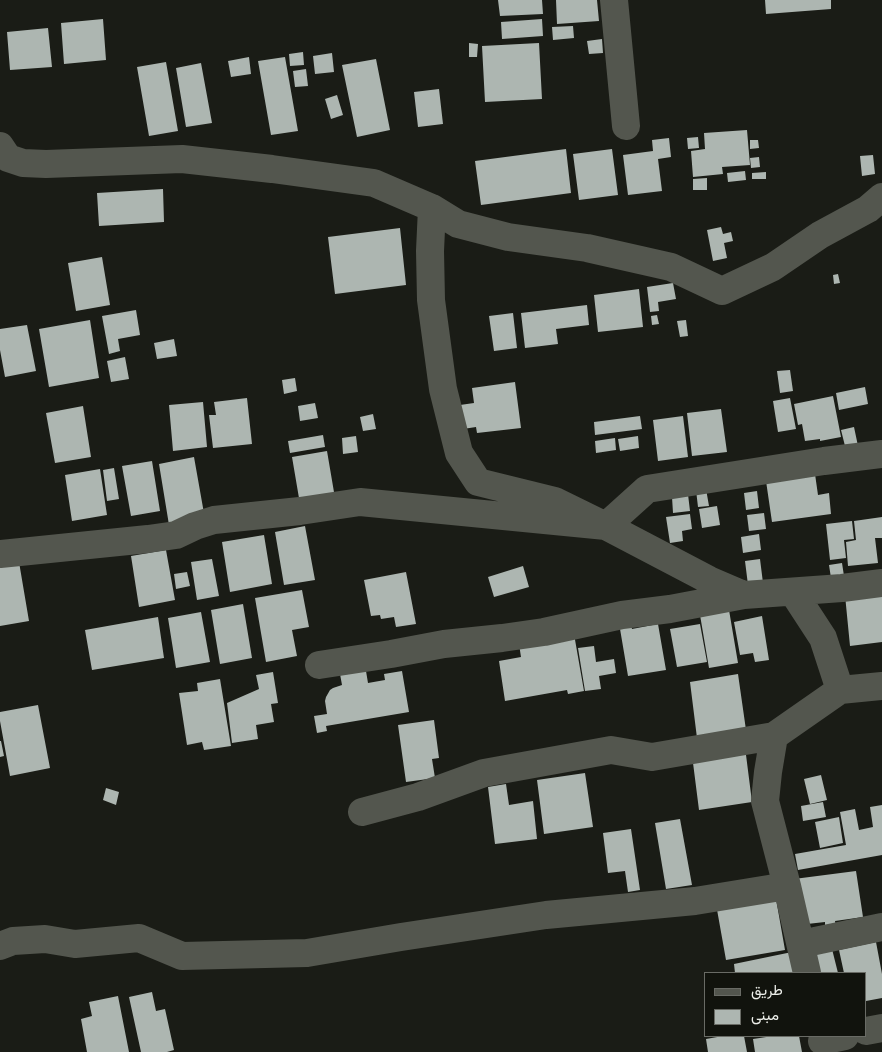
<!DOCTYPE html>
<html>
<head>
<meta charset="utf-8">
<style>
  body { margin:0 }
  #map { position:relative; width:882px; height:1052px; overflow:hidden; background:#1a1c16; font-family:"Exo 2",Vazirmatn,sans-serif }
  canvas { display:block }
  .legend { position:absolute; left:704px; top:972px; width:162px; height:65px; box-sizing:border-box; background:#11130d; border:1px solid #696b65; margin:0; padding:6px 9px; list-style:none; font-size:15px; color:#eceee9 }
  .legend li { display:flex; align-items:center; gap:10px; height:25px }
  .legend b { width:25px; border:1px solid #696b65 }
</style>
</head>
<body>
<div id="map">
<canvas width="882" height="1052"></canvas>
<ul class="legend">
<li><b style="height:6px;background:#53564e"></b>طريق</li>
<li><b style="height:14px;background:#adb6b1"></b>مبنى</li>
</ul>
</div>
<script>
const context = document.querySelector('canvas').getContext('2d');
context.lineJoin = 'round';
function fill(path, color) { context.fillStyle = color; context.fill(path, 'evenodd'); }
const poly = rows => new Path2D(rows.map(r => 'M' + r).join(''));
function strokePath(path, color, width, dash) { context.strokeStyle = color; context.lineWidth = width; context.lineCap = dash ? 'butt' : 'round'; context.setLineDash(dash || []); context.stroke(path); }
const building = poly([
  [498,0,542,0,543,14,500,16],
  [556,0,597,0,599,21,557,24],
  [765,0,831,0,831,9,766,14],
  [103,19,106,60,64,64,61,23],
  [542,19,543,36,502,39,501,22],
  [573,26,574,38,553,40,552,27],
  [48,28,52,67,10,70,7,32],
  [602,39,603,53,589,54,587,41],
  [469,43,478,44,477,57,469,57],
  [539,43,542,99,485,102,482,46],
  [303,52,304,65,290,66,289,54],
  [332,53,334,72,315,74,313,56],
  [249,57,251,74,231,77,228,61],
  [285,57,298,131,271,135,258,61],
  [376,59,390,130,357,137,342,65],
  [166,62,178,131,149,136,137,67],
  [201,63,212,123,186,127,176,68],
  [306,69,308,86,295,87,293,71],
  [439,89,443,124,418,127,414,92],
  [337,95,343,115,331,119,325,99],
  [747,130,750,165,722,167,723,174,693,177,691,151,705,149,704,133],
  [698,137,699,148,688,149,687,138],
  [669,138,671,157,658,159,662,191,628,195,623,155,653,151,652,140],
  [750,140,758,140,759,148,750,149],
  [566,149,571,193,481,205,475,161],
  [612,149,618,195,579,200,573,154],
  [873,155,875,174,862,176,860,156],
  [759,157,760,167,751,168,750,158],
  [745,171,746,180,728,182,727,173],
  [766,172,766,179,752,179,752,173],
  [707,178,707,190,693,190,693,179],
  [163,189,164,222,99,226,97,193],
  [721,227,723,234,731,232,733,241,724,243,727,258,713,261,707,230],
  [400,228,406,285,335,294,328,237],
  [102,257,110,305,76,311,68,263],
  [838,274,840,283,834,284,833,275],
  [673,283,676,299,658,302,659,311,650,312,647,287],
  [639,289,643,327,598,332,594,295],
  [587,305,589,325,556,329,558,344,525,348,521,313],
  [136,310,140,335,118,339,120,351,109,354,102,316],
  [513,313,517,348,494,351,489,316],
  [657,315,659,324,652,325,651,316],
  [90,320,99,378,49,387,39,329],
  [686,320,688,336,680,337,677,321],
  [27,325,36,371,5,377,0,350,0,329],
  [174,339,177,356,157,359,154,343],
  [125,357,129,379,111,382,107,361],
  [790,370,793,391,780,393,777,371],
  [295,378,297,391,284,394,282,380],
  [515,382,521,428,477,433,476,427,463,429,460,405,474,403,472,388],
  [865,387,868,404,839,410,836,393],
  [833,396,841,437,820,441,820,439,805,441,802,424,798,425,794,404],
  [247,398,252,444,213,448,209,415,216,415,214,402],
  [790,398,796,429,778,432,773,401],
  [203,402,207,447,173,451,169,405],
  [315,403,318,418,300,421,298,406],
  [83,406,91,457,55,463,46,413],
  [721,409,727,452,692,456,687,413],
  [373,414,376,429,363,431,360,417],
  [640,416,642,429,595,435,594,422],
  [683,416,688,457,658,461,653,420],
  [854,427,858,446,846,450,841,430],
  [323,435,325,447,290,453,288,441],
  [356,436,358,452,343,454,342,438],
  [638,436,639,448,620,451,618,439],
  [615,438,616,450,596,453,595,441],
  [327,451,335,498,300,504,292,457],
  [194,457,205,519,169,525,159,464],
  [152,461,160,511,131,516,122,466],
  [114,468,119,499,107,501,103,470],
  [100,469,107,515,72,521,65,475],
  [815,474,818,495,829,493,831,514,772,522,766,481],
  [687,486,690,511,673,513,672,497],
  [706,489,709,506,698,507,696,490],
  [757,491,759,508,746,510,744,493],
  [717,506,720,525,702,528,699,509],
  [764,513,766,529,749,531,747,515],
  [690,514,692,529,682,531,683,541,670,543,666,517],
  [882,517,882,538,875,538,878,563,848,566,846,542,856,540,854,521],
  [852,521,854,539,844,540,846,558,830,560,826,524],
  [305,526,315,580,284,585,275,532],
  [759,534,761,550,743,553,741,537],
  [264,535,272,584,230,592,222,542],
  [166,550,175,600,139,607,131,556],
  [212,559,219,596,197,600,191,562],
  [760,559,763,583,748,585,745,561],
  [19,562,29,621,0,626,0,565],
  [842,563,844,576,831,578,829,565],
  [523,566,529,587,494,597,488,577],
  [187,572,190,586,176,589,174,574],
  [406,572,416,624,396,627,394,617,381,619,380,615,371,616,364,580],
  [302,590,309,627,292,630,297,656,266,662,255,598],
  [882,591,882,642,850,646,845,595],
  [243,604,252,658,220,664,211,610],
  [729,610,738,663,709,668,700,615],
  [201,612,210,662,176,668,168,618],
  [762,616,769,660,755,662,753,653,740,655,734,622],
  [158,617,164,658,92,670,85,630],
  [630,621,632,629,658,624,666,670,628,676,619,623],
  [700,624,707,662,677,667,670,629],
  [574,634,584,691,568,694,567,690,505,701,499,661,521,657,519,644],
  [594,646,596,662,614,659,616,673,599,676,601,689,585,691,578,648],
  [365,665,368,683,385,680,384,674,402,671,409,712,326,726,327,731,317,733,314,716,327,714,325,701,326,697,330,690,333,688,342,685,340,674],
  [273,672,278,703,271,704,274,722,256,725,258,739,232,743,227,703,259,689,256,675],
  [738,674,746,730,697,738,690,682],
  [220,679,231,746,204,750,202,742,187,745,179,693,198,691,197,683],
  [38,705,50,768,10,776,0,721,0,712],
  [434,720,439,758,432,759,435,778,406,782,398,725],
  [0,741,1,741,4,756,0,757],
  [745,747,752,802,699,810,692,755],
  [585,773,593,827,544,834,537,780],
  [821,775,827,800,810,804,804,779],
  [506,784,509,805,533,801,537,839,495,844,488,787],
  [106,788,119,792,116,805,103,800],
  [823,802,826,817,803,821,801,806],
  [882,805,882,855,798,870,795,854,846,845,840,812,855,809,859,830,873,827,870,807],
  [839,817,843,843,820,848,815,822],
  [680,819,692,885,666,889,655,823],
  [631,829,640,890,628,892,625,871,608,873,603,833],
  [856,871,863,917,835,921,836,927,825,929,825,922,807,924,794,879],
  [775,893,785,950,726,960,716,904],
  [830,941,838,973,815,973,809,946],
  [876,942,882,974,882,998,866,1001,866,973,844,973,839,950],
  [792,952,797,973,735,973,734,964],
  [152,992,156,1011,165,1009,174,1050,167,1052,141,1052,129,997],
  [118,996,129,1052,87,1052,81,1019,92,1016,89,1002],
  [723,1036,744,1036,747,1052,708,1052,706,1039],
  [773,1036,799,1036,802,1052,755,1052,753,1039]
]);
const minor = poly([
  [614,0,626,126],
  [0,146,8,158,23,163,46,164,182,159,272,169,374,183,432,208,458,224,508,237,587,248,671,267,722,291,773,267,820,235,868,209,882,197],
  [432,208,430,251,431,300,443,389,459,453,478,482,555,501,606,526,647,489,824,461,882,454],
  [0,554,148,539,176,535,195,526,214,520,300,511,360,502,606,526,709,580,744,595],
  [793,592,823,638,840,690,882,686],
  [319,665,391,654,444,644,502,638,544,632,622,615,670,609,744,595,842,588,882,583],
  [362,812,418,797,484,773,611,750,652,757,774,736],
  [787,886,765,801,768,772,774,736,840,690],
  [801,944,882,927],
  [0,946,13,941,45,939,75,944,139,938,182,956,307,953,401,937,546,915,695,901,787,886,807,973],
  [866,1031,882,1028],
  [822,1041,845,1036]
]);
fill(building, '#adb6b1');
strokePath(minor, '#53564e', 28);
</script>
</body>
</html>
